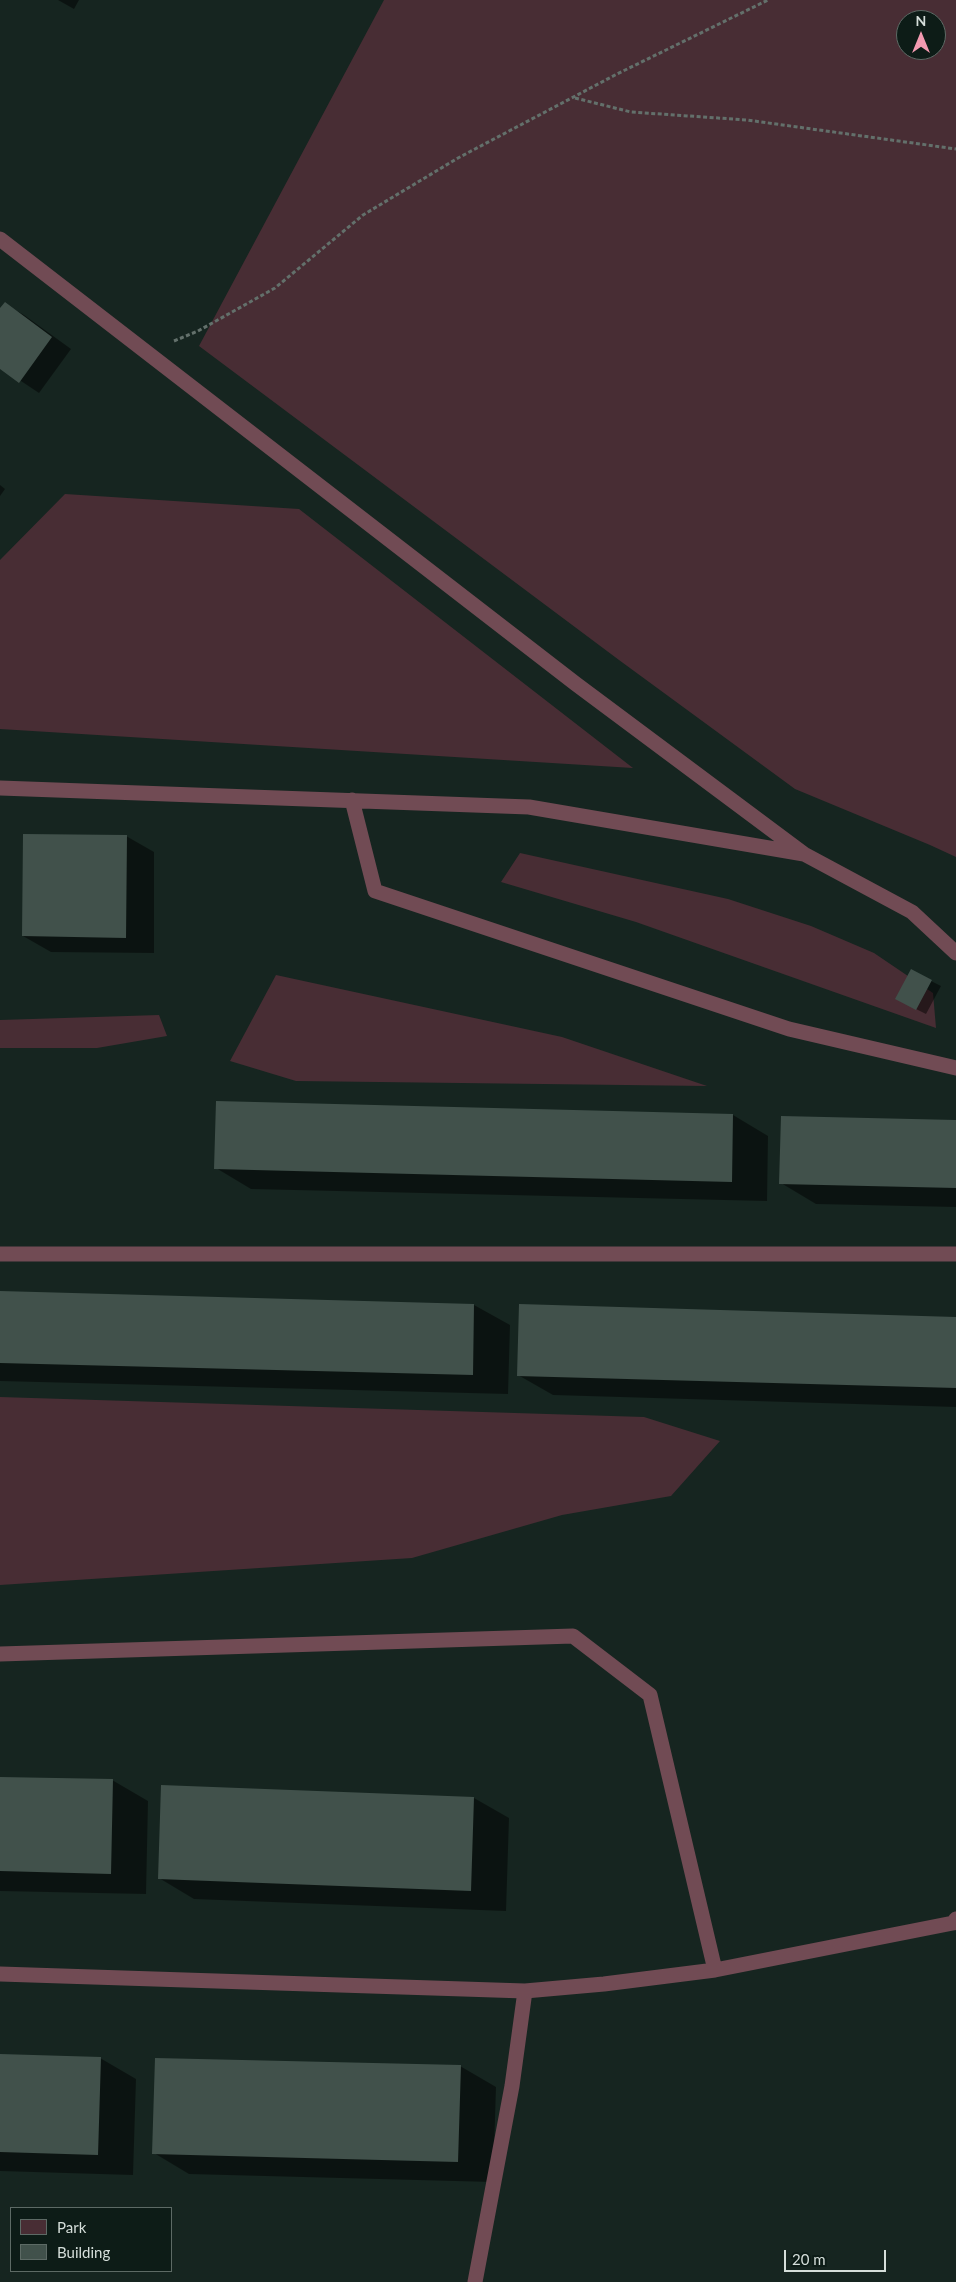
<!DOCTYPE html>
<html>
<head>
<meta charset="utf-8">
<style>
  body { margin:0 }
  #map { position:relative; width:956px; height:2282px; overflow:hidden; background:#162520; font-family:Lato,sans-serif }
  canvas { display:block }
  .legend { position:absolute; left:10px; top:2207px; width:162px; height:65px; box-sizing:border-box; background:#0d1c17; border:1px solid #5d6a65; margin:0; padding:6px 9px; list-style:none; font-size:15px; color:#d5deda }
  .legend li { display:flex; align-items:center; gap:10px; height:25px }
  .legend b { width:25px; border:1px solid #5d6a65 }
  .north { position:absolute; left:896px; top:10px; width:50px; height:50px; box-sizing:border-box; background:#0d1c17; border:1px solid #5d6a65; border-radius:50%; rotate:0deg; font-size:14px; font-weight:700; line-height:20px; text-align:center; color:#d5deda }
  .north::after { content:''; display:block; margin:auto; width:18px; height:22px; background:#f29ab0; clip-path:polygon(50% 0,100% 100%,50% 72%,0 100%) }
  .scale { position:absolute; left:784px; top:2250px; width:102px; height:22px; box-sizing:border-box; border:2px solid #d5deda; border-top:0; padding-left:6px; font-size:15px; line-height:18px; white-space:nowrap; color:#d5deda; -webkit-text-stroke:4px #0d1c17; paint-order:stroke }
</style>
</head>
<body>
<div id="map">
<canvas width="956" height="2282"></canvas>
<ul class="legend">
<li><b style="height:14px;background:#482d34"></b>Park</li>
<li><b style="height:14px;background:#41514b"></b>Building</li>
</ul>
<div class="north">N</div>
<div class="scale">20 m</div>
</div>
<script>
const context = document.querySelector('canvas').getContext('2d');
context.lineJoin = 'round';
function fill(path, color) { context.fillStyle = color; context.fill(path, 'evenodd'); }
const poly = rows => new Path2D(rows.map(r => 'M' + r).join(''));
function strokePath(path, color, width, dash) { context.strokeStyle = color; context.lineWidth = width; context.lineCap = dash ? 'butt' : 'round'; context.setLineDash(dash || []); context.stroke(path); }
const green = poly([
  [384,0,956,0,956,857,930,845,795,789,619,660,199,346],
  [906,20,936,20,936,50,906,50],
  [65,494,299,509,633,768,0,729,0,560],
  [520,853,728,899,811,926,874,953,933,993,936,1028,636,922,501,882],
  [276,975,562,1037,707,1086,296,1081,230,1061],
  [159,1015,167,1036,97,1048,0,1048,0,1020],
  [0,1397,644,1417,720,1441,671,1496,562,1515,412,1558,0,1585]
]);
const shadow = poly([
  [58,0,79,0,74,9],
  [5,304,24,315,71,349,39,393,0,367,0,310],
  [0,485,5,489,0,496],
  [126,836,154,852,154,953,51,952,23,936],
  [931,981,941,986,926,1014,906,1004],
  [733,1115,768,1136,767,1201,251,1189,216,1168],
  [956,1121,956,1207,816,1204,781,1183],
  [0,1292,474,1305,510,1325,508,1394,0,1381],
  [956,1318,956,1407,553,1395,518,1375],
  [0,1778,112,1780,148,1801,146,1894,0,1891],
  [474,1798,509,1818,506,1911,194,1899,159,1878],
  [0,2056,100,2058,136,2079,133,2175,0,2171],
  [460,2066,496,2087,493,2182,189,2174,154,2153]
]);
const building = poly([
  [5,302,52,337,19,383,0,369,0,308],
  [23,834,127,835,126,938,22,936],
  [911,969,932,980,916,1010,895,999],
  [216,1101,733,1114,732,1182,214,1169],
  [781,1116,956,1120,956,1188,779,1184],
  [0,1291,474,1304,473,1375,0,1363],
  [519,1304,956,1317,956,1388,517,1376],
  [0,1777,113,1779,111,1874,0,1871],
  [161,1785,474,1797,471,1891,158,1879],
  [0,2054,101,2057,98,2155,0,2152],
  [155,2058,461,2065,458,2162,152,2154]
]);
const path = poly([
  [575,98,631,112,747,120,956,149],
  [174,341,198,331,275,288,363,215,458,158,617,74,768,0]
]);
const lane = poly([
  [0,239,576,684,804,854],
  [0,788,529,807,804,854,912,912,956,953],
  [352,800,375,891,789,1029,956,1068],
  [0,1254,956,1254],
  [0,1654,573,1636,650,1695,715,1970],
  [0,1974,525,1991,604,1984,715,1970,953,1923,956,1919],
  [475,2282,512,2086,525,1991]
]);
fill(green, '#482d34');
fill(shadow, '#0007');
fill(building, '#41514b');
strokePath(path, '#63706b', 3, [4, 2.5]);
strokePath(lane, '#714b54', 15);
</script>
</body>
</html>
